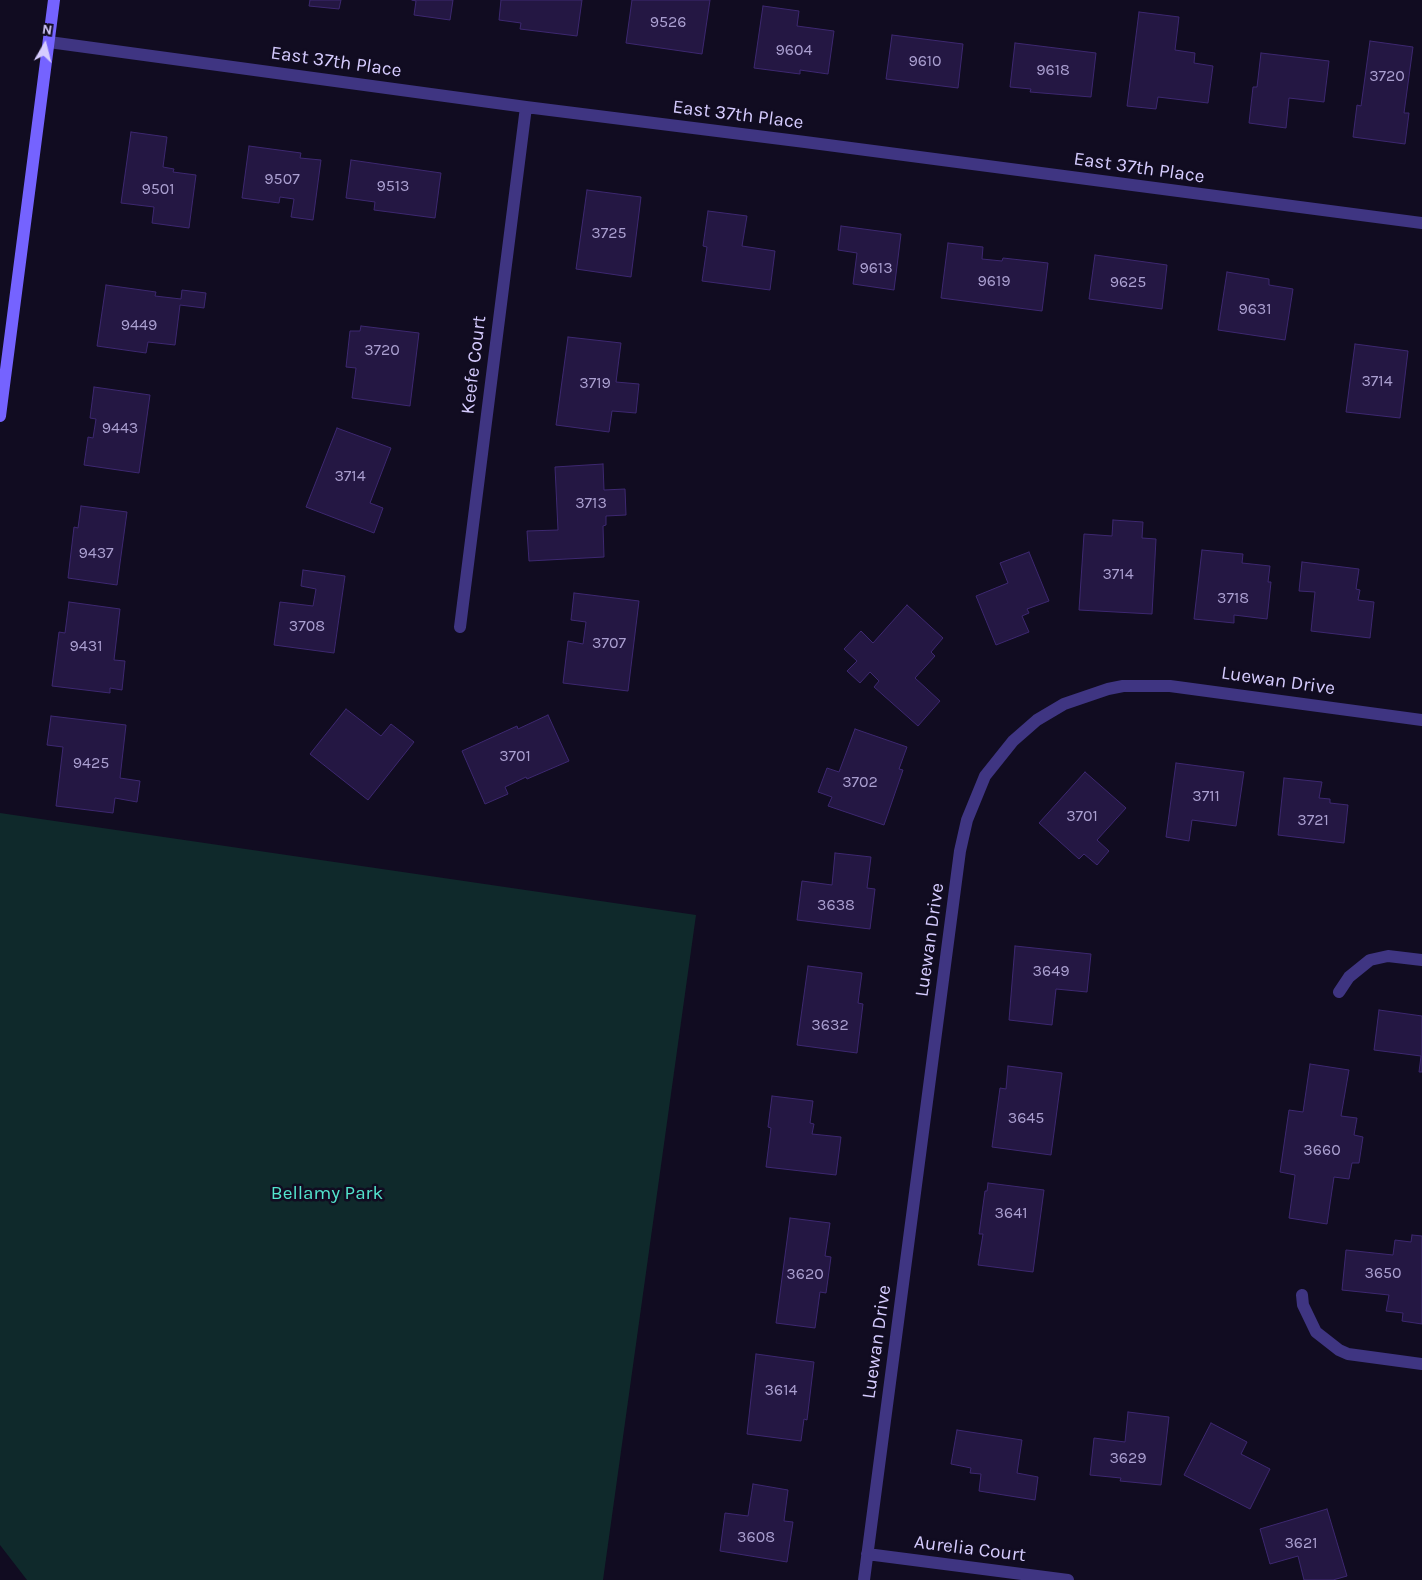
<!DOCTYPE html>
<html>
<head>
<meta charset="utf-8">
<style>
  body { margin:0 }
  #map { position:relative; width:1422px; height:1580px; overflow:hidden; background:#110c21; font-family:Karla,sans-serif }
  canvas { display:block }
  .north { position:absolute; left:20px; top:20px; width:50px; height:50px; -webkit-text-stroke:4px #110c21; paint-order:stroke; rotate:8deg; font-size:14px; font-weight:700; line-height:20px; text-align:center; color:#d6ccff }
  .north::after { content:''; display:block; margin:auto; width:18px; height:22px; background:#d6ccff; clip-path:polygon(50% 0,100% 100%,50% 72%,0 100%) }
</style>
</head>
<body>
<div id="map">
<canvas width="1422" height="1580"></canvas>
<div class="north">N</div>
</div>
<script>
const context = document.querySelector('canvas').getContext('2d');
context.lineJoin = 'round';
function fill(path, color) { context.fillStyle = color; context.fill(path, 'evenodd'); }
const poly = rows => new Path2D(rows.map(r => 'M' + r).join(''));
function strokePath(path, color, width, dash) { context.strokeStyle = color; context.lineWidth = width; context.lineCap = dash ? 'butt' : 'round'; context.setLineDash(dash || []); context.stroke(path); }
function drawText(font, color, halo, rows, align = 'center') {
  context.font = font + ' Karla,sans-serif'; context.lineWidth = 5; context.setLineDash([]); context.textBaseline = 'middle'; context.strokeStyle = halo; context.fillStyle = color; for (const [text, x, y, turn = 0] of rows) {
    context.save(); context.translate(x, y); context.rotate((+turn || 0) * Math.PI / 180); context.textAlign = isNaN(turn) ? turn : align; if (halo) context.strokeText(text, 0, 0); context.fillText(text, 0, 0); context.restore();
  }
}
const green = poly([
  [0,813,696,915,603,1580,27,1580,0,1545]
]);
const building = poly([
  [310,0,341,0,339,9,309,6,310,0],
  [412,0,453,0,450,20,414,15,416,1,412,0],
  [501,0,582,0,577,36,520,29,521,23,499,20,501,0],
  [632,0,710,0,702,54,626,43,632,0],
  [763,6,799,11,797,26,834,31,828,74,800,70,800,74,754,68,763,6],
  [1139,12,1179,17,1175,50,1195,53,1194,63,1213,66,1208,103,1158,97,1156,109,1127,106,1139,12],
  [892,35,963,44,958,88,886,79,892,35],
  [1370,41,1413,47,1404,113,1409,113,1405,144,1353,137,1357,105,1361,106,1370,41],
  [1015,43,1096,53,1091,97,1030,92,1031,89,1010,87,1015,43],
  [1261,53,1329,61,1324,102,1289,98,1286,128,1249,123,1253,87,1257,87,1261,53],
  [131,132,167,137,163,167,174,169,173,172,196,175,189,228,152,223,154,207,121,203,131,132],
  [249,146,301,153,300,158,321,160,313,220,291,217,294,199,280,197,279,203,242,198,249,146],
  [351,160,441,173,435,218,374,210,375,202,346,198,351,160],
  [587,190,641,197,631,277,576,269,587,190],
  [708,211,747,216,742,246,775,251,770,290,702,281,707,247,703,246,708,211],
  [841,226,901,234,894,290,853,284,857,253,838,250,841,226],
  [948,243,983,247,982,259,1002,261,1003,258,1048,263,1042,311,941,298,948,243],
  [1095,255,1167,265,1162,309,1089,299,1095,255],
  [1227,272,1269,279,1269,285,1293,289,1285,340,1218,330,1227,272],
  [106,285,156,292,155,296,181,299,182,290,206,293,204,308,180,305,175,345,148,342,146,353,97,346,106,285],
  [361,326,419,333,410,406,352,398,356,368,346,367,350,331,360,331,361,326],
  [568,337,621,343,616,382,639,384,636,413,612,411,609,432,556,425,568,337],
  [1355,344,1408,351,1400,418,1346,412,1355,344],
  [94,387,150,395,139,473,84,465,88,437,93,438,96,419,90,418,94,387],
  [337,428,391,448,370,503,383,508,374,533,306,507,337,428],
  [603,464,604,490,625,489,626,515,606,516,606,525,603,526,604,557,529,561,527,531,558,530,555,467,603,464],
  [81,506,127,512,117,585,68,578,74,527,78,528,81,506],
  [1113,520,1143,522,1142,538,1156,539,1152,614,1079,610,1084,534,1112,536,1113,520],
  [1202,550,1243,554,1242,563,1270,566,1268,582,1271,582,1267,619,1234,615,1234,623,1194,619,1202,550],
  [1029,552,1049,601,1027,609,1029,613,1022,616,1029,632,996,645,976,596,1008,583,1000,563,1029,552],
  [1302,562,1359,569,1356,589,1360,590,1358,600,1374,602,1370,638,1311,631,1315,592,1299,591,1302,562],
  [303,570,345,576,334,653,274,645,280,602,313,606,316,589,301,586,303,570],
  [574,593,639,601,628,691,563,683,568,641,583,644,586,622,571,620,574,593],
  [69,602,120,609,114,660,125,661,122,690,110,688,110,693,52,686,59,632,65,633,69,602],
  [907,605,943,638,931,652,935,656,915,678,940,701,918,726,874,687,879,681,870,672,860,683,847,671,857,661,844,649,861,631,873,643,907,605],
  [346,709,381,736,391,724,414,742,368,800,310,754,346,709],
  [548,715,569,761,527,779,526,777,505,787,508,794,485,804,462,751,517,726,518,729,548,715],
  [51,716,126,725,120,778,140,781,137,802,115,798,113,813,56,806,63,747,47,745,51,716],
  [855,729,907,747,899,769,903,770,884,825,828,806,832,797,818,792,827,768,839,772,855,729],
  [1176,763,1244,772,1236,826,1192,820,1189,841,1166,837,1176,763],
  [1085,772,1126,808,1097,840,1109,851,1097,865,1084,854,1079,859,1039,823,1085,772],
  [1284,778,1322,782,1319,798,1330,799,1330,803,1348,805,1344,843,1278,835,1284,778],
  [835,853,871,857,867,888,875,889,870,929,797,920,802,881,832,885,835,853],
  [1015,946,1091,954,1087,992,1056,989,1052,1025,1009,1020,1015,946],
  [808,966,862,973,858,1003,863,1004,857,1053,797,1045,808,966],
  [1379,1010,1422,1016,1422,1072,1419,1072,1421,1056,1374,1050,1379,1010],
  [1310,1064,1349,1070,1341,1116,1357,1118,1354,1135,1363,1137,1359,1163,1352,1163,1349,1179,1334,1177,1327,1224,1289,1218,1295,1175,1280,1172,1289,1110,1303,1112,1310,1064],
  [1008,1066,1062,1073,1051,1155,992,1147,1000,1088,1006,1089,1008,1066],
  [772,1096,813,1101,810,1123,814,1124,812,1134,841,1137,836,1175,766,1167,771,1128,768,1127,772,1096],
  [988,1183,1044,1190,1033,1272,978,1265,983,1234,979,1234,985,1191,987,1191,988,1183],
  [790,1218,830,1223,825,1256,831,1257,826,1293,820,1292,815,1328,776,1323,790,1218],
  [1412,1235,1422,1236,1422,1324,1402,1321,1403,1313,1386,1311,1389,1295,1342,1290,1346,1250,1393,1255,1395,1240,1411,1242,1412,1235],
  [756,1354,814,1362,807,1420,804,1419,801,1441,747,1434,756,1354],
  [1128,1412,1169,1417,1161,1485,1120,1481,1121,1478,1090,1475,1094,1438,1125,1442,1128,1412],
  [1211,1423,1247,1442,1241,1454,1270,1469,1250,1509,1184,1475,1211,1423],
  [957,1430,1022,1440,1017,1473,1038,1477,1035,1500,979,1491,981,1474,970,1473,971,1468,951,1464,957,1430],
  [753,1484,788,1490,784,1521,793,1522,787,1562,720,1551,725,1513,748,1516,753,1484],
  [1327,1509,1347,1576,1333,1580,1304,1580,1298,1556,1270,1564,1260,1529,1327,1509]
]);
const street = poly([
  [49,42,526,107,805,142,1422,223],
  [460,627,526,107],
  [1339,992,1349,977,1370,960,1388,956,1422,960],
  [1302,1295,1303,1305,1316,1332,1339,1350,1348,1354,1422,1364],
  [867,1554,1068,1580],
  [864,1580,960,851,967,820,985,776,1013,741,1037,720,1064,704,1108,689,1123,686,1170,686,1422,720]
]);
const secondary = poly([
  [0,416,54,0]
]);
const numberNames = [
  ["9526",668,22],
  ["9604",794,50],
  ["9610",925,61],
  ["9618",1053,70],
  ["3720",1387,76],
  ["9507",282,179],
  ["9513",393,186],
  ["9501",158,189],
  ["3725",609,233],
  ["9613",876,268],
  ["9619",994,281],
  ["9625",1128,282],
  ["9631",1255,309],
  ["9449",139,325],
  ["3720",382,350],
  ["3714",1377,381],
  ["3719",595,383],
  ["9443",120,428],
  ["3714",350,476],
  ["3713",591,503],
  ["9437",96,553],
  ["3714",1118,574],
  ["3718",1233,598],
  ["3708",307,626],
  ["3707",609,643],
  ["9431",86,646],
  ["3701",515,756],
  ["9425",91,763],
  ["3702",860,782],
  ["3711",1206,796],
  ["3701",1082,816],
  ["3721",1313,820],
  ["3638",836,905],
  ["3649",1051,971],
  ["3632",830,1025],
  ["3645",1026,1118],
  ["3660",1322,1150],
  ["3641",1011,1213],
  ["3650",1383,1273],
  ["3620",805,1274],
  ["3614",781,1390],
  ["3629",1128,1458],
  ["3608",756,1537],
  ["3621",1301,1543]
];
const streetNames = [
  ["East 37th Place",336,62,8],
  ["East 37th Place",738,115,7],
  ["East 37th Place",1139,168,8],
  ["Keefe Court",474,365,-83],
  ["Luewan Drive",1278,681,8],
  ["Luewan Drive",930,940,-82],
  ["Luewan Drive",877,1342,-82],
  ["Aurelia Court",970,1549,7]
];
const parkNames = [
  ["Bellamy Park",327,1194]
];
fill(green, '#0f292b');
fill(building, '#241743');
strokePath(building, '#3d2870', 1);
strokePath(street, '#3f3582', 12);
strokePath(secondary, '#7563ff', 12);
drawText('16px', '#aa9fd0', null, numberNames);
drawText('19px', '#d6ccff', '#110c21', streetNames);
drawText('19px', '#53e4cd', '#110c21', parkNames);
</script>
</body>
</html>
